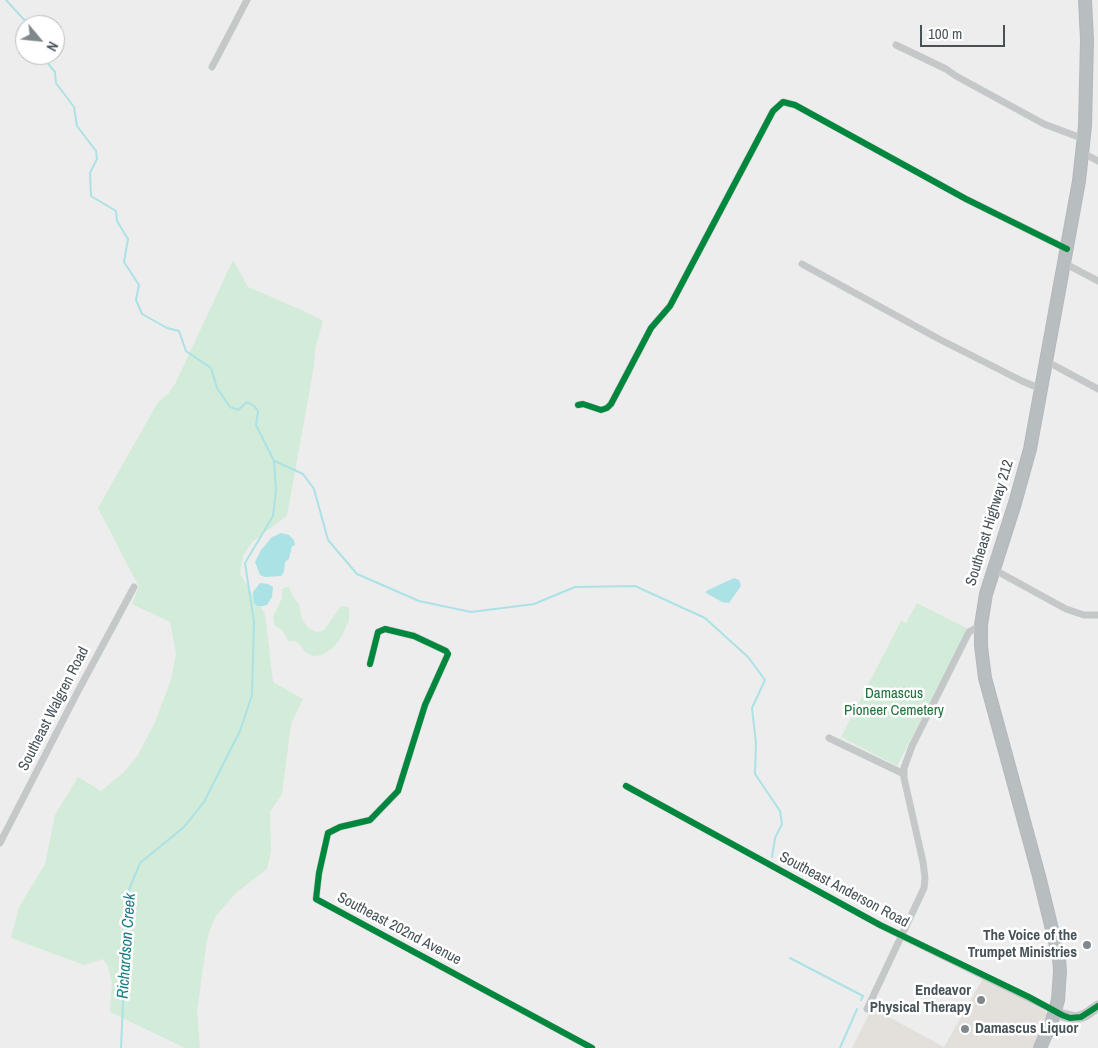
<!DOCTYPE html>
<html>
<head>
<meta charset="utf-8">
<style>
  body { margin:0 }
  #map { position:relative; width:1098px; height:1048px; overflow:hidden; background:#eeeded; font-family:"Archivo Narrow",sans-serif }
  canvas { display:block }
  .north { position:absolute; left:15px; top:15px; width:50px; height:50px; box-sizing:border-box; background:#fff; border:1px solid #b5babc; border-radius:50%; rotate:118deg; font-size:14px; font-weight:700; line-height:20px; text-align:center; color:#465257 }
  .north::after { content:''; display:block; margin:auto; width:18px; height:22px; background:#81888c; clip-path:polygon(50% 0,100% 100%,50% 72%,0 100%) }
  .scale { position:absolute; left:920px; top:25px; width:85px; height:22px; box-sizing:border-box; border:2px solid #465257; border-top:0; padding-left:6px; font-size:15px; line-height:18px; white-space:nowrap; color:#465257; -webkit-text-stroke:4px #fff; paint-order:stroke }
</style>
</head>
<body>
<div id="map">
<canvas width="1098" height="1048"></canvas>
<div class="north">N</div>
<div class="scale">100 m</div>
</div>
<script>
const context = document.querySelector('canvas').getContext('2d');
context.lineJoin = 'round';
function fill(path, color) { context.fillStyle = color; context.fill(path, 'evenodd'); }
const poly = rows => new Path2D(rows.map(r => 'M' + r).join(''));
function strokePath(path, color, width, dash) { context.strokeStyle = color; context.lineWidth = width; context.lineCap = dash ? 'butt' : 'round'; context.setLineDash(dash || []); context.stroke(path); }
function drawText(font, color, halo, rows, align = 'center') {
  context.font = font + ' "Archivo Narrow",sans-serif'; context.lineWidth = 5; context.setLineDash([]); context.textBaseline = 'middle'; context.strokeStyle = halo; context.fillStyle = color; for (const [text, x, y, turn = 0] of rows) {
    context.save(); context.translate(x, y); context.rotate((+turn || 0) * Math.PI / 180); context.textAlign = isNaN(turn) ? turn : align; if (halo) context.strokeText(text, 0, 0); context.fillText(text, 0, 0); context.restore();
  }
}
const commercial = poly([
  [983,978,1034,1004,1046,1012,1047,1015,1033,1048,852,1048,872,1008,944,1047]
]);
const green = poly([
  [233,260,248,287,304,311,323,321,315,349,314,366,287,516,252,542,243,556,240,574,265,614,273,682,303,699,291,724,282,794,270,812,271,851,267,869,236,893,216,916,209,932,206,946,197,1012,200,1048,185,1048,110,1012,112,982,108,967,103,959,84,965,11,938,19,907,45,864,55,815,78,777,101,791,123,773,138,755,155,722,171,680,176,654,170,622,132,604,139,587,98,508,158,402,169,393,175,384],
  [285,587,289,587,293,597,299,604,302,619,309,629,317,632,324,630,341,606,349,607,349,620,342,636,333,648,322,655,313,656,305,652,298,642,288,641,283,631,275,626,273,617,282,598,282,590],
  [917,603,968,629,897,766,841,737,901,621,906,623]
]);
const water = poly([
  [281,533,289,535,294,540,295,545,292,546,289,559,285,562,284,572,281,576,265,577,260,575,255,562,261,550,272,537],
  [734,578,739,580,741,586,729,603,722,602,706,593,706,591],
  [260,583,268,584,273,587,272,597,267,605,263,606,257,606,254,603,253,592]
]);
const stream = poly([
  [6,0,29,25],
  [41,55,55,72,56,83,74,107,77,126,96,151,97,159,90,173,91,196,116,211,117,221,128,239,124,262,139,285,136,300,142,314,167,328,179,331,186,351,211,368,217,388,230,407,238,410,247,402,254,406,258,411,256,425,274,461,276,490,273,516,245,563,254,622,252,695,240,731,204,802,184,827,140,863,128,892,121,1048],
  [275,461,303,474,314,489,328,540,357,574,419,601,471,612,534,604,575,587,635,586,705,618,748,657,765,680,752,708,756,743,755,774,780,811,782,824,775,838,772,857],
  [790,958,863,996,861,1000],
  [840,1048,857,1009]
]);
const street = poly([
  [896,45,946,69,956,76,1044,124,1084,139],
  [212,67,247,0],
  [1083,153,1098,161],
  [1064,263,1098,281],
  [802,264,939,339,1022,381,1041,389],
  [1046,361,1098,389],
  [578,405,583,404,601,410,607,408,611,404,651,328,670,306,773,111,783,102,795,105,966,199,1067,249],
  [993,569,1066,609,1084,615,1098,615],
  [370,664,378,632,385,629,414,636,446,651,448,654,425,705,398,791,370,820,340,827,328,833,319,873,316,899,592,1048],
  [829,738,904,774],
  [626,786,880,925,1055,1011],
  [0,843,77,693,134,587],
  [867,1009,924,888,925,878,923,862,904,778,904,768,912,746,969,632,981,625]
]);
const primary = poly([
  [1055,1011,1062,1015,1076,1018,1085,1015,1098,1006]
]);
const highway = poly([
  [1040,1048,1052,1021,1058,1000,1060,971,1059,958,1039,876,985,678,981,646,981,625,986,594,1015,503,1030,449,1079,181,1085,126,1087,40,1085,0]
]);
const cycleway = poly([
  [578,405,583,404,601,410,607,408,611,404,651,328,670,306,773,111,783,102,795,105,966,199,1067,249],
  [370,664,378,632,385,629,414,636,446,651,448,654,425,705,398,791,370,820,340,827,328,833,319,873,316,899,592,1048],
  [626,786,880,925,1029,997,1062,1015,1070,1018,1081,1017,1098,1006]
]);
const markers = [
  [1087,945,5,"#81888c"],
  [981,1000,5,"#81888c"],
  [965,1029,5,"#81888c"]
];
const streetNames = [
  ["Southeast Highway 212",990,523,-73],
  ["Southeast Walgren Road",54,709,-63],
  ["Southeast Anderson Road",844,890,28],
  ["Southeast 202nd Avenue",399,929,28]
];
const parkNames = [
  ["Damascus",894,694],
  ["Pioneer Cemetery",894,711]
];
const poiNames = [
  ["The Voice of the",1077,936],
  ["Trumpet Ministries",1077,953],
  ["Endeavor",971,991],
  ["Physical Therapy",971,1008],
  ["Damascus Liquor",975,1029,"left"]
];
const waterNames = [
  ["Richardson Creek",127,946,-86]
];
fill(commercial, '#e3dfda');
fill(green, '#d3ebd9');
fill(water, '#abe2e6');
strokePath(stream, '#abe2e6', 2);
strokePath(highway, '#b3b8bc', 14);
strokePath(street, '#c4c8c8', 7);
strokePath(primary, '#c3c6c8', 11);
strokePath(highway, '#b8bdc0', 12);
strokePath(cycleway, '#00873e', 6);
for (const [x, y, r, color] of markers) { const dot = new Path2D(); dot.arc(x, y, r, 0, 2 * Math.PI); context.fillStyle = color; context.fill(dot); strokePath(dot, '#fff', 2); }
drawText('15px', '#465257', '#fff', streetNames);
drawText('15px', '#1e713b', '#fff', parkNames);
drawText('bold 15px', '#465257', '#fff', poiNames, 'right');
drawText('italic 16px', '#187e84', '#fff', waterNames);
</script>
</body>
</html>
